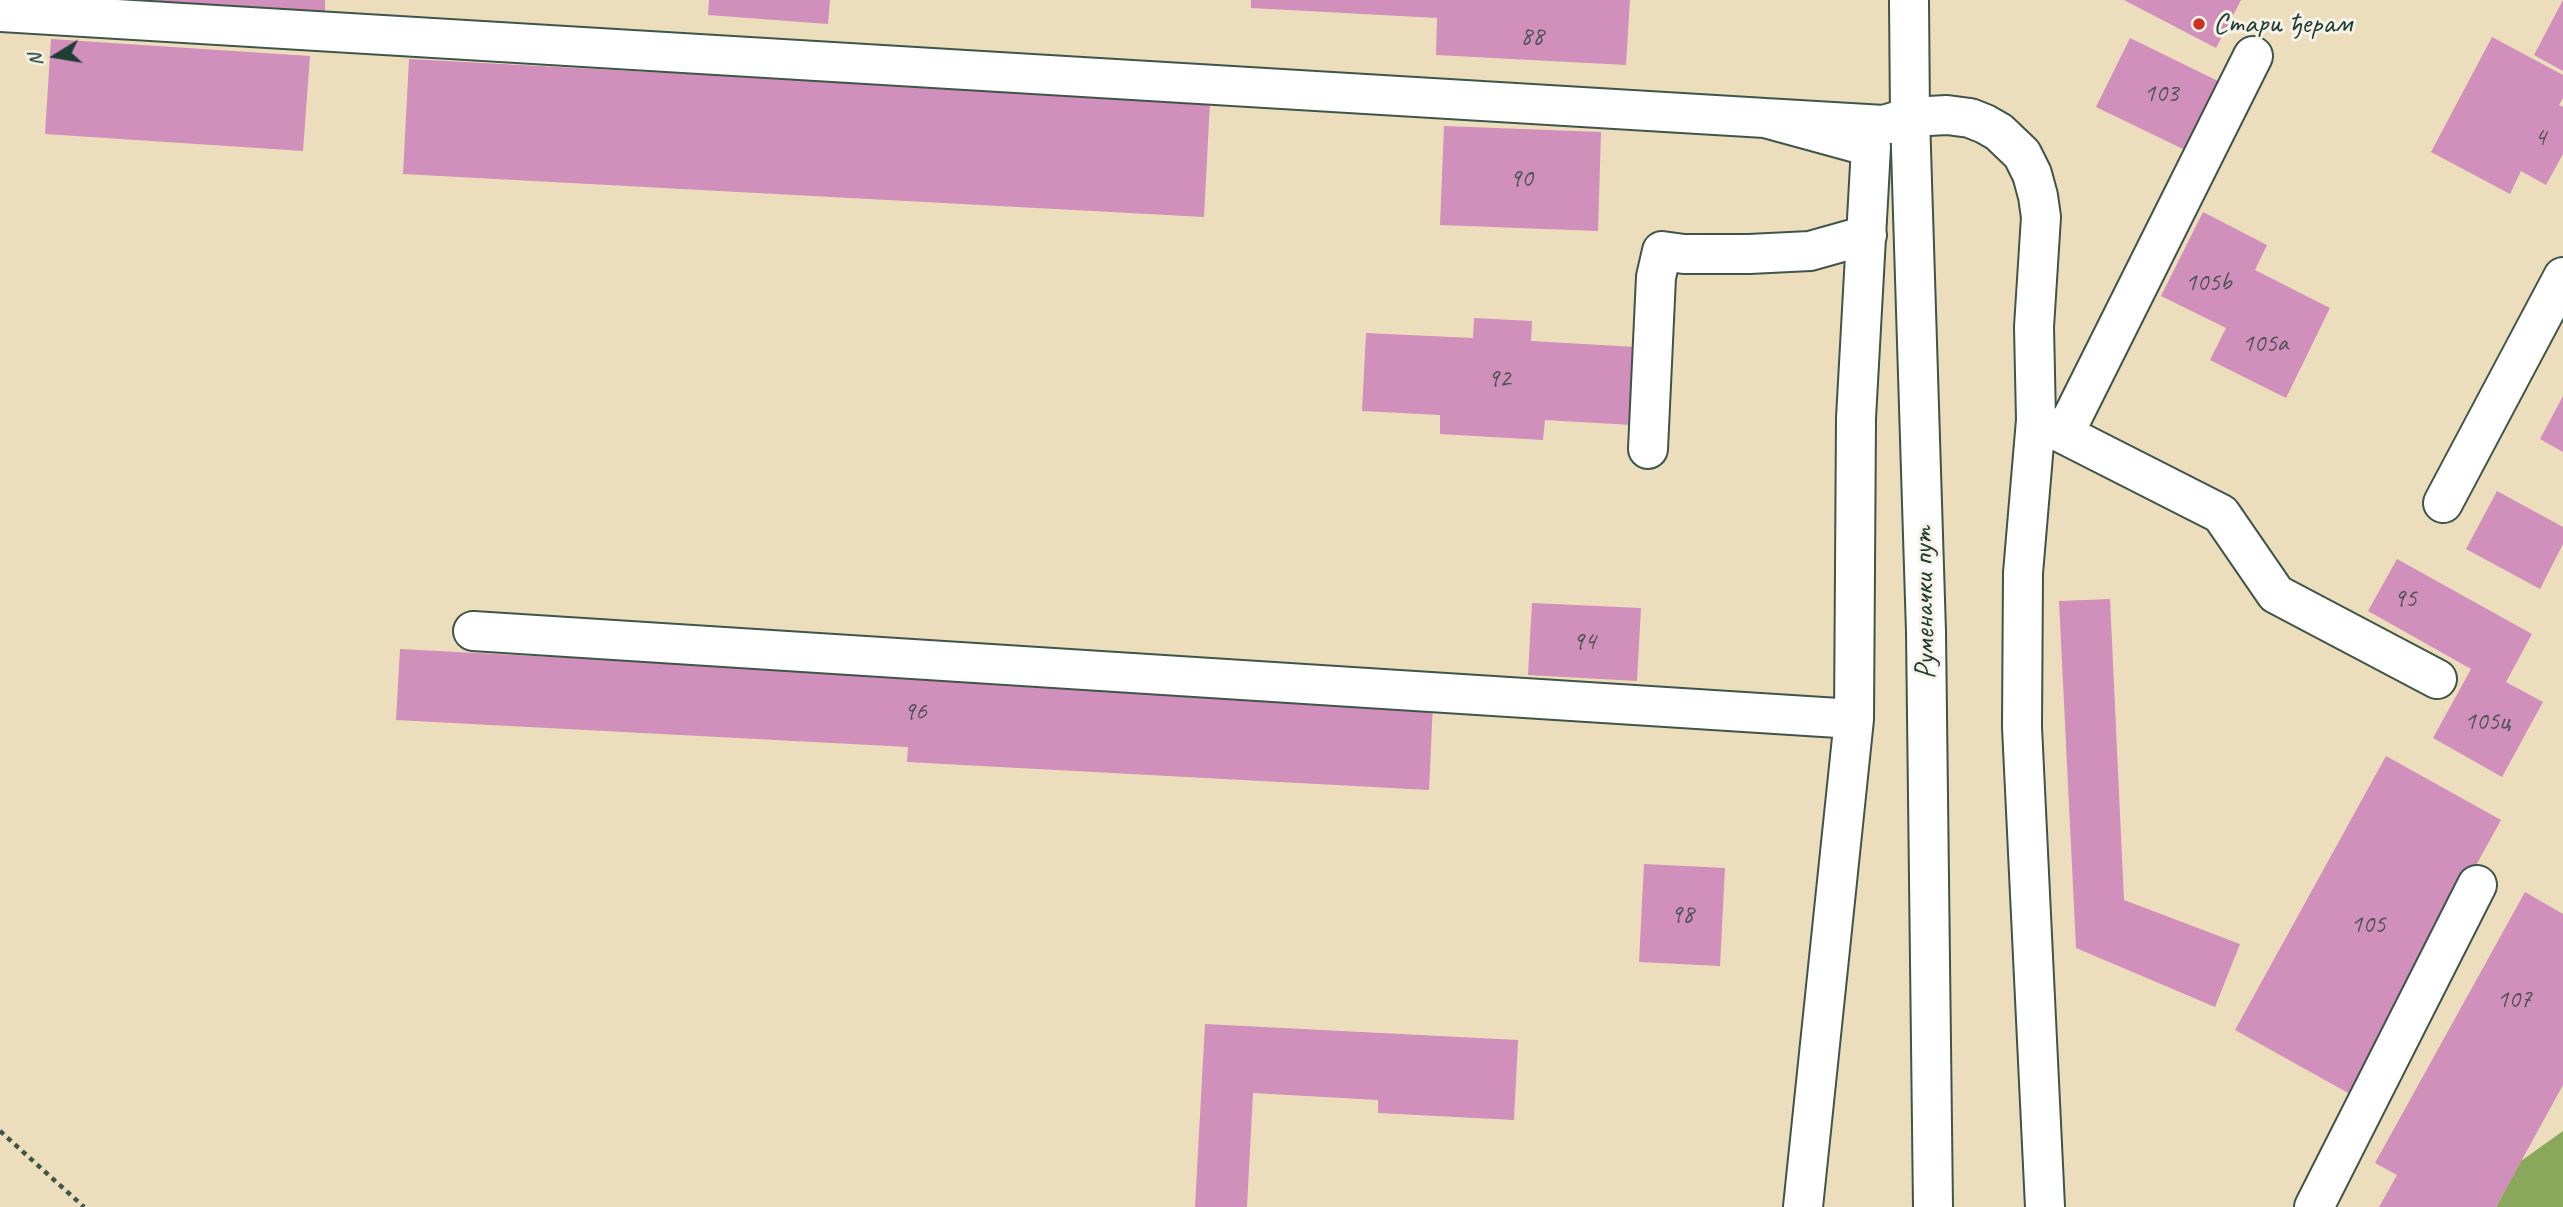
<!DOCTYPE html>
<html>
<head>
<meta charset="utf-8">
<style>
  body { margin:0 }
  #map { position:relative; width:2563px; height:1207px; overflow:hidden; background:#ecdebc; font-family:Caveat,sans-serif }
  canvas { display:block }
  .north { position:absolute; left:21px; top:21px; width:70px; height:70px; -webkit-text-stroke:5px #f7f3e8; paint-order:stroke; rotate:259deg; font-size:19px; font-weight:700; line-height:28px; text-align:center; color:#1f3d34 }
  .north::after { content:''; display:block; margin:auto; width:24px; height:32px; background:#1f3d34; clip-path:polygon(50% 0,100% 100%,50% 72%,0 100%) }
</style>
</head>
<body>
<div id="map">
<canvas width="2563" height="1207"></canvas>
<div class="north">N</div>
</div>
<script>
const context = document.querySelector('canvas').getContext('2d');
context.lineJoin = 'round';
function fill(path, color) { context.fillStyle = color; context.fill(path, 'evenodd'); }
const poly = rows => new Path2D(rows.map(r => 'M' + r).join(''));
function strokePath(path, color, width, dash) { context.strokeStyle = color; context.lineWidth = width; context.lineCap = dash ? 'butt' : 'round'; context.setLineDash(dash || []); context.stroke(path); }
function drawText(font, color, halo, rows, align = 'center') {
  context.font = font + ' Caveat,sans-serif'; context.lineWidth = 6; context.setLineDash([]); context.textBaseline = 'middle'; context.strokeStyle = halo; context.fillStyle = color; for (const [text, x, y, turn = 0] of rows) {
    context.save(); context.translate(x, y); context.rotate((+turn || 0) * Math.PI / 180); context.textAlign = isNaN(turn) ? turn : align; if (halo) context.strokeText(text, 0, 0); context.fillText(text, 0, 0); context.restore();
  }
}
const forest = poly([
  [2563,1131,2563,1207,2496,1207,2521,1161]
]);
const building = poly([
  [139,0,325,0,325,14,139,2],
  [709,0,830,0,828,24,708,15],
  [1251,0,1630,0,1626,65,1436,55,1437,18,1251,8],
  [2124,0,2241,0,2216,48],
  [2563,0,2563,71,2534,55],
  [2492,37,2563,75,2563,98,2559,105,2563,107,2563,154,2546,185,2521,171,2510,194,2431,152],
  [2130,38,2218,81,2185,150,2096,107],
  [51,39,310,56,303,151,45,134],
  [409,59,1210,102,1204,217,403,174],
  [1444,126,1601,132,1598,231,1440,225],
  [2203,212,2267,245,2255,270,2330,308,2286,398,2210,360,2226,328,2161,296],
  [1474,318,1532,321,1531,341,1636,347,1632,425,1545,420,1543,440,1440,434,1440,415,1362,411,1366,333,1473,338],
  [2563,396,2563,452,2540,439],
  [2497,491,2563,527,2563,544,2540,589,2466,549],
  [2397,559,2532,634,2506,682,2543,702,2502,777,2433,738,2471,669,2368,611],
  [2110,599,2124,900,2240,944,2215,1007,2076,948,2059,601],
  [1532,603,1641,608,1637,681,1528,675],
  [400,649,1433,703,1429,790,907,762,908,747,396,720],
  [2386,756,2501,820,2350,1094,2235,1030],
  [1644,864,1725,868,1720,966,1639,962],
  [2525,892,2563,914,2563,1085,2496,1207,2379,1207,2397,1175,2375,1163],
  [1205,1024,1518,1040,1514,1120,1378,1113,1378,1100,1253,1093,1247,1207,1195,1207]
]);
const path = poly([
  [0,1131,84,1207]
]);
const minor = poly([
  [0,12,1765,118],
  [2036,420,2221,514,2276,594,2437,679],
  [2064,434,2253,56],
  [1648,449,1656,277,1662,251,1684,254,1749,254,1810,251,1867,235],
  [2443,503,2563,277],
  [473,631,1854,719],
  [1803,1207,1854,719,1856,418,1871,147,1765,118,1884,125,1910,117,1947,115,1970,118,1985,124,1999,132,2022,154,2032,174,2038,196,2041,217,2034,327,2036,420,2023,573,2022,727,2045,1207],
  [2314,1207,2477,885]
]);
const major = poly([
  [1909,0,1910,117,1926,632,1933,1207]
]);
const markers = [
  [2199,24,7,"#c8321e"]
];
const numberNames = [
  ["88",1532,37],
  ["103",2161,94],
  ["4",2540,138],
  ["90",1521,179],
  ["105b",2208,283],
  ["105a",2265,344],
  ["92",1499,379],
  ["95",2405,599],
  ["94",1584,642],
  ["96",915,712],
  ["105ц",2487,722],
  ["98",1682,915],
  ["105",2368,925],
  ["107",2514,1000]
];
const poiNames = [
  ["Стари ђерам",2213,24]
];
const streetNames = [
  ["Руменачки пут",1925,603,-91]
];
fill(forest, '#89a85b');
fill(building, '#d18fbb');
strokePath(minor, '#3e5548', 42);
strokePath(major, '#3e5548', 42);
strokePath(path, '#3e5548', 4.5, [5, 5]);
strokePath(minor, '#fff', 38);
strokePath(major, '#fff', 38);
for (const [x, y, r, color] of markers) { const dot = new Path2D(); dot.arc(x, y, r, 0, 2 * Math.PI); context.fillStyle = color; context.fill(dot); strokePath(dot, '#f7f3e8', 2.5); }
drawText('26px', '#4c5256', null, numberNames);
drawText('30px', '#1f3d34', '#f7f3e8', poiNames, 'left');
drawText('30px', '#1f3d34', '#f7f3e8', streetNames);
</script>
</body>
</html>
